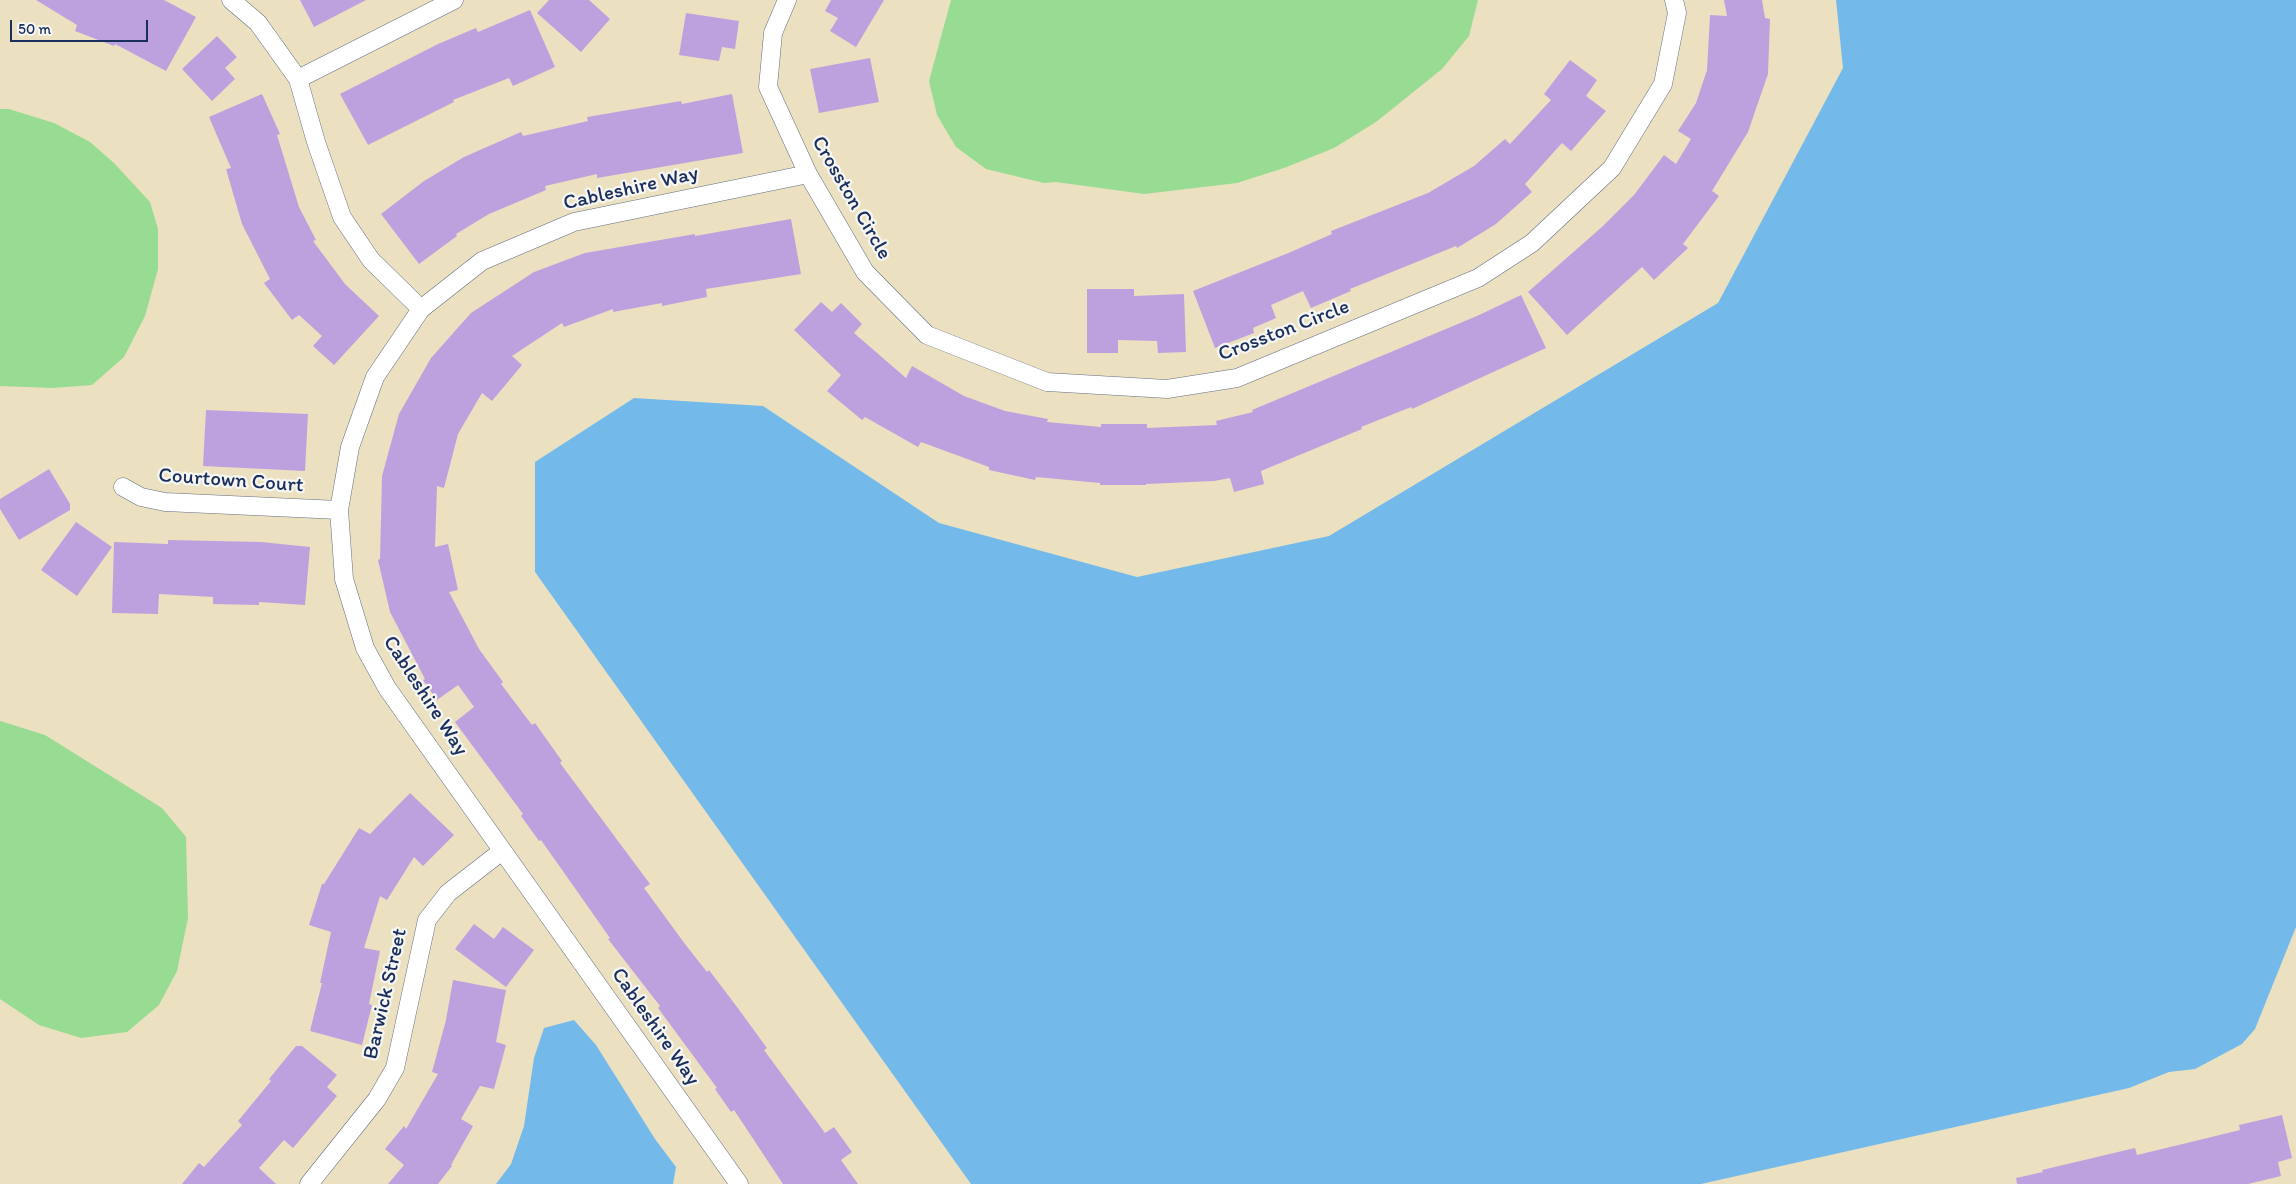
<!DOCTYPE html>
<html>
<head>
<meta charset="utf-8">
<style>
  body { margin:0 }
  #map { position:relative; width:2296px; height:1184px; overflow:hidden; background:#ebe0c0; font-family:Itim,sans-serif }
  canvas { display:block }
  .scale { position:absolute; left:10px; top:20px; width:138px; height:22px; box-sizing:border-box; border:2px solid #1b2f5e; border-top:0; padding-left:6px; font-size:15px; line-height:18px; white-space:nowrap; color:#1b2f5e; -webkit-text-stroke:4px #f6f6f2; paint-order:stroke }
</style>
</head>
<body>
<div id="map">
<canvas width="2296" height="1184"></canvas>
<div class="scale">50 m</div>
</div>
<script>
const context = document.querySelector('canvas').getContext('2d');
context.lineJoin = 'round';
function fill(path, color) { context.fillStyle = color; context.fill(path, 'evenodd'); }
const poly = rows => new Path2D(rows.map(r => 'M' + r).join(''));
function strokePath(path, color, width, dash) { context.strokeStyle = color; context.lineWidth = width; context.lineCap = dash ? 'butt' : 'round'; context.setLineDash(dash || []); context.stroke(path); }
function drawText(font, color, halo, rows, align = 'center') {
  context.font = font + ' Itim,sans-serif'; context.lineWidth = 4.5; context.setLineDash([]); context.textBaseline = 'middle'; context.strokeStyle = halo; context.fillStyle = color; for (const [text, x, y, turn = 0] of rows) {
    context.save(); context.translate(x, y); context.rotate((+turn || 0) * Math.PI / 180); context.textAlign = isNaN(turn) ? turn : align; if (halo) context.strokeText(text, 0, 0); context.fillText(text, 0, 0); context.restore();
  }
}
const green = poly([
  [951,0,1478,0,1469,36,1442,69,1376,122,1334,148,1284,168,1237,183,1144,194,1056,182,1044,183,986,169,956,147,937,115,929,81],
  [0,109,9,109,54,123,90,142,114,163,150,202,158,229,158,269,145,316,124,357,92,385,52,388,0,386],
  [0,721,45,735,162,808,186,837,188,918,177,971,159,1005,127,1032,81,1038,39,1025,0,999]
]);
const water = poly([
  [1836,0,2296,0,2296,927,2255,1029,2242,1044,2195,1069,2169,1072,2129,1088,1701,1184,971,1184,535,572,535,462,634,398,763,406,939,523,1137,577,1329,536,1718,303,1843,68],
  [574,1020,596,1045,655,1139,676,1167,673,1184,496,1184,511,1164,524,1126,534,1058,544,1028]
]);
const building = poly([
  [36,0,164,0,196,17,166,71,115,44,114,46,75,31,77,25],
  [300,0,366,0,314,27],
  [549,0,589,0,610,19,581,52,537,13],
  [831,0,884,0,856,47,830,31,838,18,825,11],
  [1724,0,1762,0,1765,18,1770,19,1768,74,1748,132,1712,191,1719,196,1683,244,1688,248,1654,280,1642,267,1567,335,1528,292,1603,226,1634,195,1664,155,1676,164,1691,139,1678,131,1696,103,1707,70,1710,15,1727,16],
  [530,10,555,67,513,86,509,78,453,100,454,102,368,145,340,94,438,44,476,28,478,32],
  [686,13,739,21,735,49,722,47,719,61,679,55],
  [217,36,237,57,225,68,235,79,212,101,182,69],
  [870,58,879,102,819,113,810,69],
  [1570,60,1597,80,1586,96,1606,111,1571,151,1562,143,1525,184,1532,192,1496,224,1457,248,1456,246,1350,289,1351,291,1311,308,1303,291,1271,305,1276,318,1253,328,1254,333,1215,348,1193,291,1286,254,1332,234,1331,231,1428,193,1474,166,1505,139,1510,144,1551,100,1544,94],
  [262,94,280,134,277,135,299,207,316,240,313,241,345,284,379,316,334,365,313,346,322,336,299,315,292,320,264,283,270,279,242,224,226,169,231,168,209,117],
  [732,94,743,153,597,178,597,174,545,186,546,190,489,214,456,234,457,236,419,264,381,214,424,181,464,157,521,132,523,136,588,121,587,117,681,101,682,104],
  [791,219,801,274,706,289,707,297,662,306,662,303,613,312,613,309,564,327,562,323,512,356,522,365,492,401,482,393,458,434,444,488,437,486,435,547,448,544,458,590,449,592,479,649,503,682,501,684,532,725,535,723,562,761,560,763,650,884,644,888,685,944,707,972,709,970,737,1007,767,1048,764,1050,825,1133,834,1127,852,1152,841,1160,858,1184,783,1184,734,1110,731,1112,715,1089,717,1088,658,1008,660,1006,608,939,610,938,541,840,539,841,521,816,523,814,455,722,474,707,458,685,437,700,423,680,425,679,390,612,378,560,380,559,382,476,399,414,431,358,471,313,534,272,585,253,695,234,695,236],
  [1087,289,1134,289,1134,296,1184,294,1186,352,1158,353,1157,341,1118,340,1118,353,1087,353],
  [1521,295,1546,348,1412,409,1411,407,1361,427,1362,429,1261,471,1264,484,1234,492,1230,478,1214,481,1146,484,1146,485,1100,485,1100,483,1036,477,1035,480,989,470,989,467,921,442,918,447,865,417,862,420,827,391,841,375,794,330,821,302,832,312,841,303,862,324,854,333,906,378,912,366,964,396,1005,411,1048,419,1047,422,1101,427,1101,424,1147,424,1147,428,1217,425,1216,421,1253,412,1252,410,1477,316],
  [206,410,308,414,305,471,203,466],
  [49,469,70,504,70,510,19,540,0,509,0,499],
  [76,522,112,547,77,596,41,570],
  [168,540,261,542,310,547,305,605,259,602,259,605,213,604,213,597,159,594,158,614,112,613,114,542,168,544],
  [410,793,454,835,423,866,414,857,387,900,380,896,364,948,380,951,369,1004,372,1005,362,1045,310,1031,322,983,320,983,331,932,309,925,322,884,324,884,359,828,370,834],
  [474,924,494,939,503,927,534,950,506,987,455,949],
  [453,980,506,990,496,1042,506,1045,494,1089,480,1086,461,1119,473,1126,451,1165,452,1166,438,1184,388,1184,404,1165,385,1149,404,1126,406,1129,438,1074,432,1072,446,1020],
  [296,1046,302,1046,337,1075,327,1087,337,1096,293,1148,284,1140,259,1168,276,1184,182,1184,199,1163,204,1167,242,1125,238,1121,271,1081,269,1079],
  [2282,1115,2292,1158,2278,1162,2281,1176,2248,1184,2017,1184,2016,1178,2043,1172,2042,1170,2135,1148,2137,1155,2191,1142,2240,1130,2239,1125]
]);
const street = poly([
  [231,0,258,23,298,79,316,142,342,217,371,260,421,309],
  [787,0,773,33,768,87,808,174,865,272,927,335,1047,382,1167,389,1237,378,1478,278,1532,243,1612,168,1663,84,1677,13,1674,0],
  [298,79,454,0],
  [123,487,141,497,165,502,339,510],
  [309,1184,377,1099,395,1068,427,920,448,893,502,851],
  [739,1184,387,688,365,648,344,579,339,510,350,447,375,377,421,309,482,261,574,222,808,174]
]);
const streetNames = [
  ["Cableshire Way",631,189,-13],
  ["Crosston Circle",851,198,60],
  ["Crosston Circle",1284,331,-21],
  ["Courtown Court",231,481,4],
  ["Cableshire Way",425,696,57],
  ["Barwick Street",386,994,-77],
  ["Cableshire Way",655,1027,55]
];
fill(green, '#98db92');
fill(water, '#73baea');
fill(building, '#bda1df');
strokePath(street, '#646d80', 19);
strokePath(street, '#fff', 18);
drawText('21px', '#1b2f5e', '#f6f6f2', streetNames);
</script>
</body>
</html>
